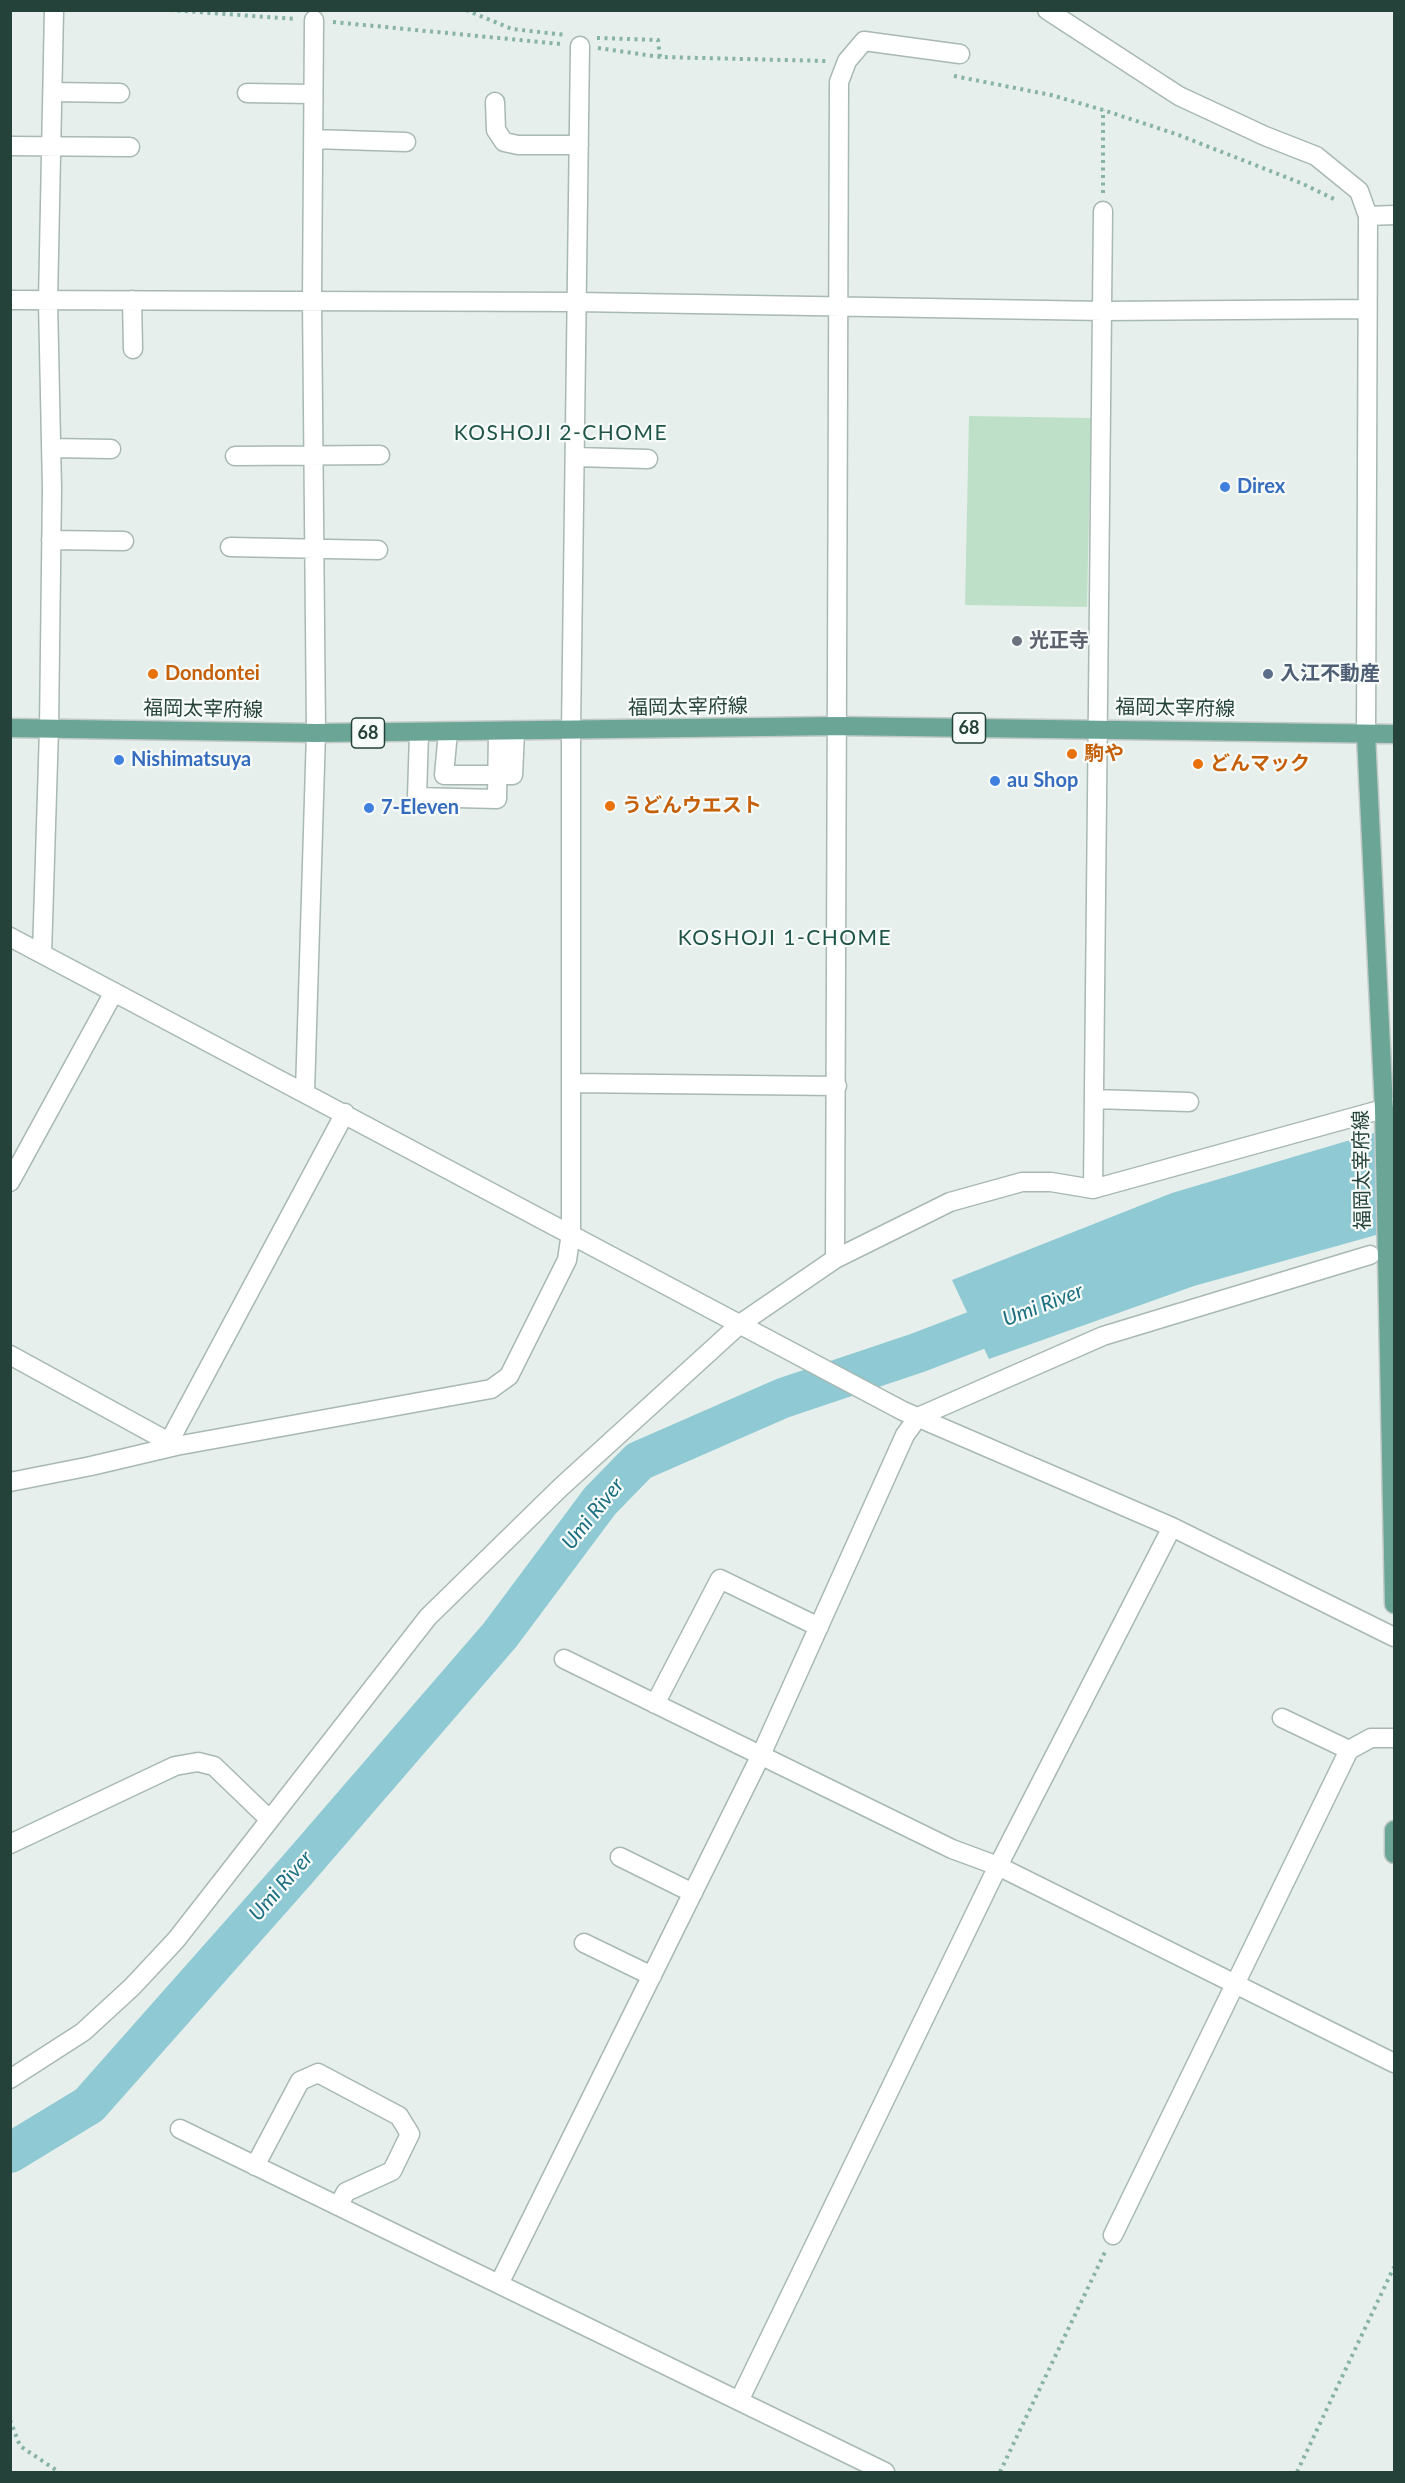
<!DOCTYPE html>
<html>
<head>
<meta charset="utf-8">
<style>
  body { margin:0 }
  #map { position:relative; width:1405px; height:2483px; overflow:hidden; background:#e6efeb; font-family:Lato,sans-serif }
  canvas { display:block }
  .frame { position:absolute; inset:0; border:12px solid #24423a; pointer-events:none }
</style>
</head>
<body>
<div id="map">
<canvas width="1405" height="2483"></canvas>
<div class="frame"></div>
</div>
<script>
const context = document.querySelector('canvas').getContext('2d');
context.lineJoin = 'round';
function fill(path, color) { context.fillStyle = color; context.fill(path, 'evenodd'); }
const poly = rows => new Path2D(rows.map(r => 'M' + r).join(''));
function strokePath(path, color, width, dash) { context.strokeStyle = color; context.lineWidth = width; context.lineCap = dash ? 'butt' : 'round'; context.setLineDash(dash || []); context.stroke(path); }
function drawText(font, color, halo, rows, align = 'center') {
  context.font = font + ' Lato,"Noto Sans JP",sans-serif'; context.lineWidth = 4.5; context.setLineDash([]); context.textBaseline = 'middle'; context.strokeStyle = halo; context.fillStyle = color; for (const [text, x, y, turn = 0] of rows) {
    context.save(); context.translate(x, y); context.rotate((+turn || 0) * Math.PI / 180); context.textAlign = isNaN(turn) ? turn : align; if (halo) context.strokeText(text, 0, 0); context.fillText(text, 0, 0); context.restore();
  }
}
const green = poly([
  [969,416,1091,418,1087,607,965,605]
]);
const water = poly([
  [1394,1127,1394,1230,1194,1286,989,1359,952,1280,1172,1193]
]);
const river = poly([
  [10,2153,89,2105,297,1870,500,1635,600,1501,639,1461,783,1398,917,1353,1027,1311]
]);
const path = poly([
  [170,10,295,19],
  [466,10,512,29,566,35],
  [333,22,561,44],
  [597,38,658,40,660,57],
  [598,48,660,57,827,61],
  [954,76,1051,95,1103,110,1176,134,1301,183,1336,200],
  [1103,193,1103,110],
  [10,2420,20,2446,59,2472],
  [1000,2472,1105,2252],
  [1297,2472,1394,2267]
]);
const minor = poly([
  [1047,10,1179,96,1265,136,1316,156,1359,191,1368,216,1366,735],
  [53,92,120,93],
  [247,93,313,94],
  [495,102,496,130,504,142,518,145,579,145],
  [313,139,406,142],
  [10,146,130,147],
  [1368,216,1394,215],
  [10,300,578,302,1103,311,1366,309],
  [132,300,133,349],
  [51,448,111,449],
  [235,456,380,455],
  [575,457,648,459],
  [51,540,124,541],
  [230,547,378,550],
  [448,732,444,775,513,775,515,732],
  [419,733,417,797,497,799,498,732],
  [10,937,903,1411,1172,1527,1394,1637],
  [42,954,49,729,52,489,48,301,54,10],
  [571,1083,837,1086],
  [305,1092,316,733,312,300,314,20],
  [1094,1099,1189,1102],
  [10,1182,114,992],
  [1093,1189,1103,211],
  [835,1259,839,82,847,61,864,41,960,54],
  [10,1355,176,1446],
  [169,1442,345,1113],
  [10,1482,91,1466,176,1446,491,1389,509,1376,567,1260,571,1233,571,732,580,46],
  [564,1659,952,1849,998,1866,1394,2063],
  [655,1704,720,1579,819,1627],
  [1282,1718,1349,1750],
  [10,1844,175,1766,198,1762,214,1766,269,1819],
  [620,1857,693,1893],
  [584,1943,652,1976],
  [10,2079,83,2032,132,1987,176,1940,428,1617,561,1487,740,1324,835,1259,950,1202,1022,1182,1051,1182,1093,1189,1394,1106],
  [180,2129,885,2472],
  [255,2166,300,2081,318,2073,399,2116,410,2134,392,2171,346,2192,338,2206],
  [1113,2235,1349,1750,1371,1738,1394,1738],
  [499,2284,761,1755,905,1435,918,1417,1103,1336,1370,1255],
  [739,2401,998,1866,1172,1527]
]);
const major = poly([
  [10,728,316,733,837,726,1394,734],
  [1366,735,1384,1109,1394,1604],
  [1394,1830,1394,1854]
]);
const markers = [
  [1225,487,6,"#3f7fe0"],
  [1017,641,6,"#6b7280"],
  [153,674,6,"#e8710a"],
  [1268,674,6,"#5c6f8a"],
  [1072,754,6,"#e8710a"],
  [119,760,6,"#3f7fe0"],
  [1198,764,6,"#e8710a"],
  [995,781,6,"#3f7fe0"],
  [610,806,6,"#e8710a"],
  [369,808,6,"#3f7fe0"]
];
const shields = [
  [969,728,33],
  [368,733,33]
];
const shieldNames = [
  ["68",969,728],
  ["68",368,733]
];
const shopNames = [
  ["Direx",1237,487],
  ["Nishimatsuya",131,760],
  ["au Shop",1007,781],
  ["7-Eleven",381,808]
];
const worshipNames = [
  ["光正寺",1029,641]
];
const foodNames = [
  ["Dondontei",165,674],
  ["駒や",1084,754],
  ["どんマック",1210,764],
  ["うどんウエスト",622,806]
];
const serviceNames = [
  ["入江不動産",1280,674]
];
const streetNames = [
  ["福岡太宰府線",688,707,-1],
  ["福岡太宰府線",1175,708,1],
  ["福岡太宰府線",203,709,1],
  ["福岡太宰府線",1362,1170,-91]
];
const neighbourhoodNames = [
  ["KOSHOJI 2-CHOME",561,433],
  ["KOSHOJI 1-CHOME",785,938]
];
const waterNames = [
  ["Umi River",1043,1305,-21],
  ["Umi River",593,1514,-51],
  ["Umi River",281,1886,-49]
];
fill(green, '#bfe0c8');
fill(water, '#8ec9d4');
strokePath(river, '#8ec9d4', 40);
strokePath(minor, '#a8b8b2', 21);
strokePath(major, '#c2cac8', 21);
strokePath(path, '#86b3a5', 4, [3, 4.5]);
strokePath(minor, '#fff', 18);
strokePath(major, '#6aa596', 18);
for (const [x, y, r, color] of markers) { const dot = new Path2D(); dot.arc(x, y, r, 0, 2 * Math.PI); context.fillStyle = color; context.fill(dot); strokePath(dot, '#f7fbf9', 2); }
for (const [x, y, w] of shields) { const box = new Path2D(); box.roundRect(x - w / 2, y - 15, w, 30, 4.5); context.fillStyle = '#f7fbf9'; context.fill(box); strokePath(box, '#24423a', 1.5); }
drawText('bold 18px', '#24423a', null, shieldNames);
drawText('bold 20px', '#366cbe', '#f7fbf9', shopNames, 'left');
drawText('bold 20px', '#5b616d', '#f7fbf9', worshipNames, 'left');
drawText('bold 20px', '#c56008', '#f7fbf9', foodNames, 'left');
drawText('bold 20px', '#4e5e75', '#f7fbf9', serviceNames, 'left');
drawText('20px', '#24423a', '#f7fbf9', streetNames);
context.letterSpacing = '1.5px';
drawText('21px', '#1f5548', '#f7fbf9', neighbourhoodNames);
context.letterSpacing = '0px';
drawText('italic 21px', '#1c6f80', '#f7fbf9', waterNames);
</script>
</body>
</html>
